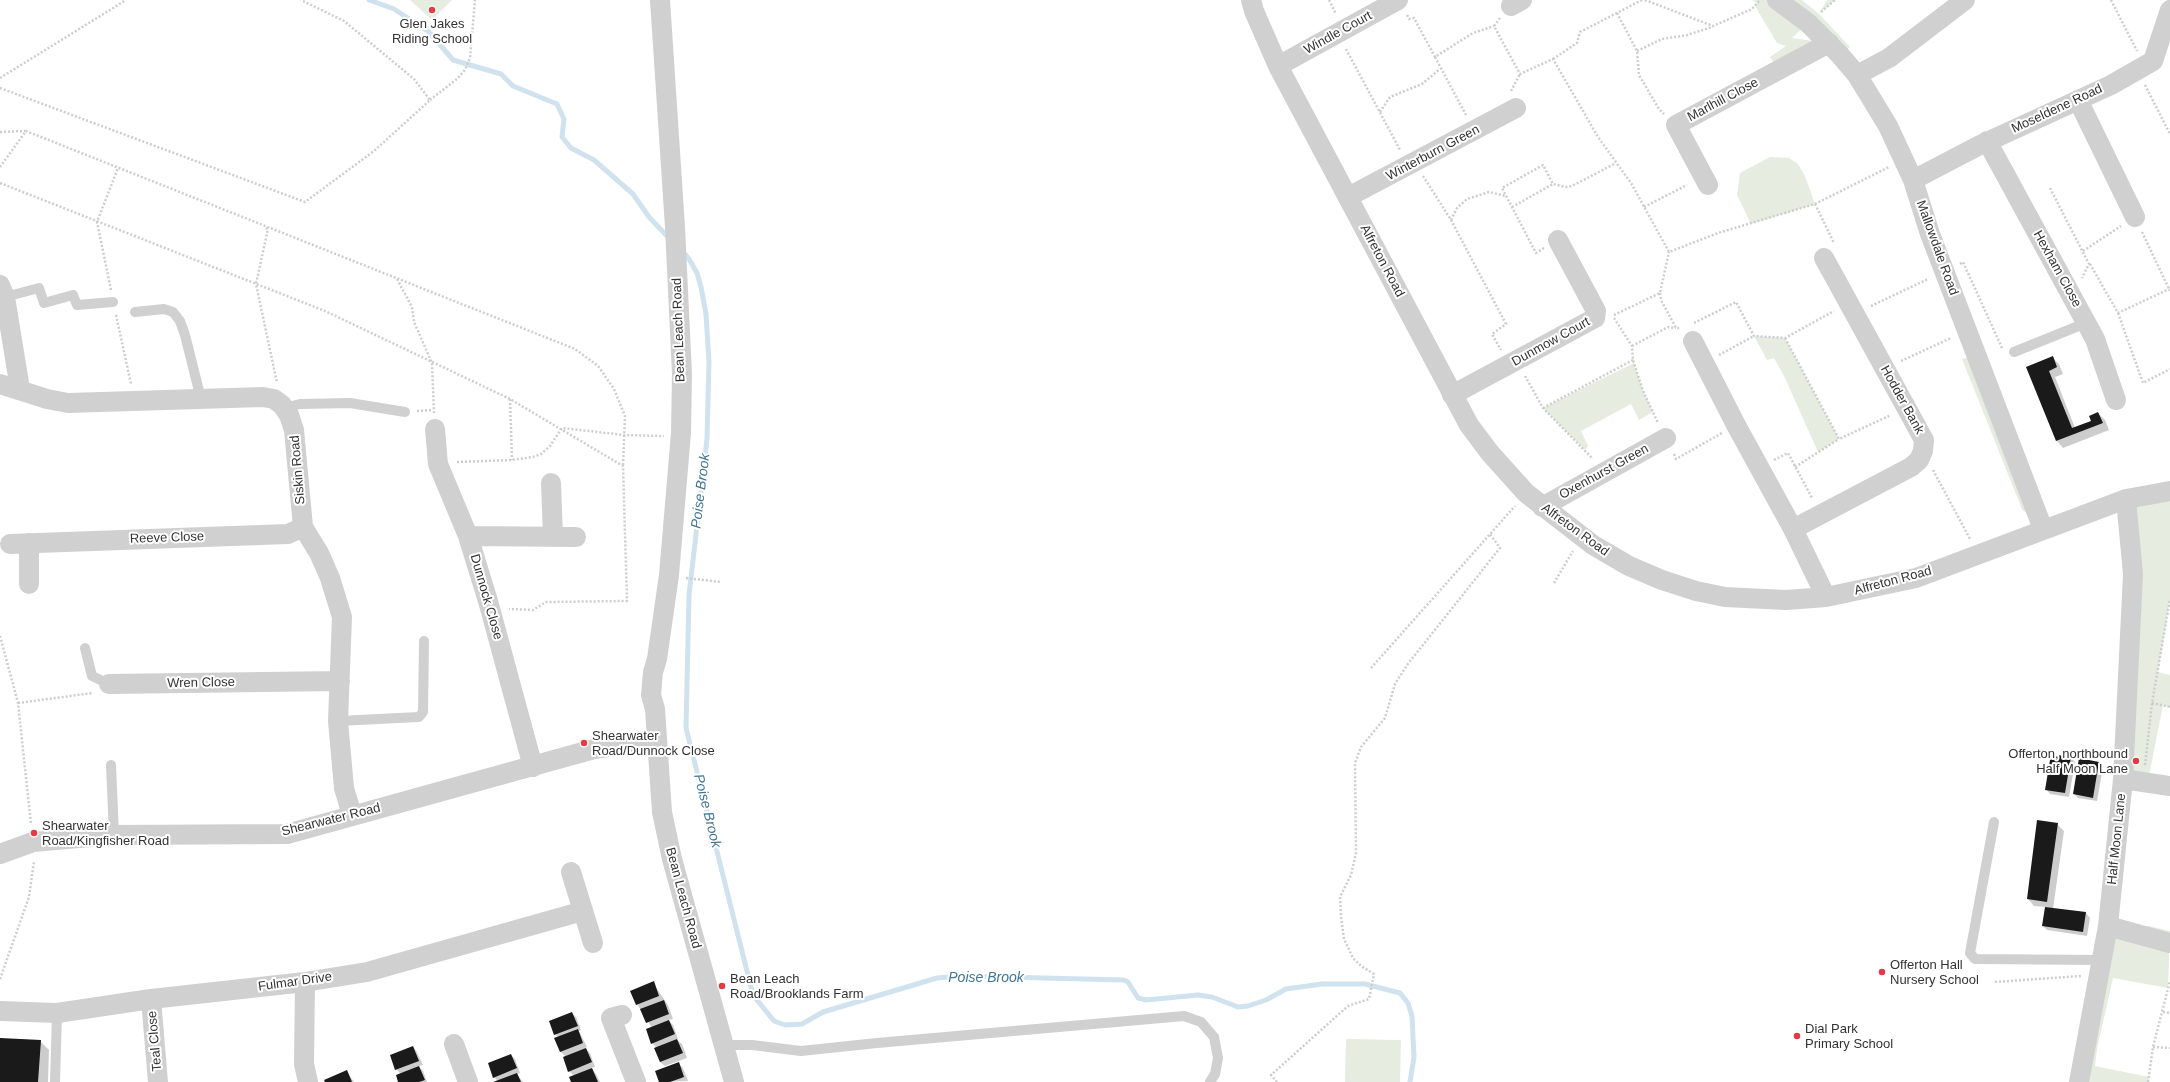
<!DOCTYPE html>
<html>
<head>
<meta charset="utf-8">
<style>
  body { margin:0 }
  canvas { display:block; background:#fff }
</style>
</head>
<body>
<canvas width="2170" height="1082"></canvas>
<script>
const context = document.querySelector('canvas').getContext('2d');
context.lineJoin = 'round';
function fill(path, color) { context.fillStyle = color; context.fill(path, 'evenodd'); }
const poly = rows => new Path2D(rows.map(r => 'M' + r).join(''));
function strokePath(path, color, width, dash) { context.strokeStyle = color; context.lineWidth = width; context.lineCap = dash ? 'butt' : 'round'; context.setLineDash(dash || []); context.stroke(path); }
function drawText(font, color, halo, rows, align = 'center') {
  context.font = font + ' Helvetica,sans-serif'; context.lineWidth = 4; context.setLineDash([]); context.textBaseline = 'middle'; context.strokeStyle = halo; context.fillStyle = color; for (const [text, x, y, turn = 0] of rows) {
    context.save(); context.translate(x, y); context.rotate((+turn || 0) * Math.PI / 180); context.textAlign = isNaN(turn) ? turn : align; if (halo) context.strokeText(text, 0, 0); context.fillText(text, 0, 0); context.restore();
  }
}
const green = poly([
  [410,0,452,0,432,20],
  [1752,0,1802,0,1819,14,1827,0,1835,0,1819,14,1850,47,1840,55,1829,43,1779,70,1770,57,1786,46,1777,43,1755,6,1757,3],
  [1808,23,1828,43,1792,38],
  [1770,157,1789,158,1798,164,1805,176,1815,204,1751,224,1737,195,1740,173],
  [1754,336,1785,338,1839,439,1818,452,1784,376,1774,358,1767,360],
  [1978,355,2043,529,2022,509,1962,359],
  [1634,363,1643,391,1653,412,1639,420,1631,404,1581,431,1588,446,1585,450,1543,408],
  [2170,491,2170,599,2158,672,2170,675,2170,707,2163,705,2150,771,2143,781,2123,779,2126,499],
  [2108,926,2149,926,2170,931,2168,988,2113,978,2097,1049,2095,1066,2149,1077,2148,1082,2079,1082],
  [1346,1039,1401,1040,1400,1082,1345,1082]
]);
const shadow = poly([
  [2053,358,2059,364,2063,374,2055,377,2075,428,2092,421,2098,413,2105,420,2109,430,2063,448,2057,441,2028,367],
  [2071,758,2075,762,2069,797,2050,794,2046,789],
  [2099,763,2103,767,2097,801,2078,798,2074,794],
  [2057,824,2064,831,2053,909,2086,913,2090,918,2087,936,2047,930,2043,926,2046,907,2034,906,2028,899],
  [653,983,668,1005,673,1019,668,1020,673,1025,678,1039,676,1039,682,1044,687,1058,665,1066,660,1062,655,1049,657,1048,652,1043,652,1028,637,1004],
  [572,1013,576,1017,581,1030,579,1031,587,1047,585,1048,590,1053,595,1067,591,1068,596,1074,600,1082,572,1082,574,1076,569,1071,566,1057,561,1052,558,1037,555,1034],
  [0,1039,40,1041,49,1050,48,1082,0,1082],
  [413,1047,417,1052,423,1065,418,1066,423,1071,427,1082,400,1082,401,1074,396,1069],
  [511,1055,515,1059,520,1073,517,1074,523,1082,496,1082,498,1081,494,1077],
  [678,1063,683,1068,688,1081,660,1082],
  [347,1072,354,1082,326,1082]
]);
const stream = poly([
  [369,0,394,9,429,32,453,60,501,74,513,86,557,104,564,119,562,137,571,148,594,160,633,194,649,217,669,238],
  [683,252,689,259,697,273,701,287,706,314,709,362,707,439,689,595,686,728,753,995,774,1021,785,1025,802,1024,823,1012,937,978,962,976,1124,980,1128,982,1138,998,1146,1000,1198,995,1212,997,1238,1007,1248,1006,1266,1000,1286,989,1322,984,1365,984,1400,993,1408,1003,1412,1016,1414,1057,1410,1082]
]);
const building = poly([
  [2053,356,2057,367,2049,371,2072,428,2091,421,2089,416,2098,412,2103,423,2056,441,2026,367],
  [2051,754,2071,757,2065,793,2045,790],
  [2079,758,2099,762,2093,798,2073,794],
  [2037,820,2058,823,2047,902,2027,899],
  [2045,907,2086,912,2083,932,2042,926],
  [654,981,659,996,636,1005,630,991],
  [664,1000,669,1014,646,1023,640,1009],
  [572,1012,578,1026,554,1035,549,1021],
  [669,1020,675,1034,651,1044,646,1029],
  [578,1029,583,1043,560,1052,554,1038],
  [0,1038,41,1040,38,1082,0,1082],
  [677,1039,683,1053,660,1062,654,1048],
  [413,1046,419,1061,395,1070,390,1055],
  [586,1048,592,1062,568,1072,563,1057],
  [511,1054,517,1068,493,1078,488,1063],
  [679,1062,684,1077,670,1082,659,1082,655,1071],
  [419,1066,425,1080,419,1082,398,1082,396,1075],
  [592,1068,598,1082,571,1082,569,1077],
  [347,1070,352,1082,325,1082,324,1080],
  [517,1073,521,1082,493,1082]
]);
const path = poly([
  [1329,0,1336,14],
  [1645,0,1713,26,1752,9,1759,1],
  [2111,0,2137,51],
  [1821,12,1835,0],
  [1617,13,1637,51,1639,75,1659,109,1664,114],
  [1407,15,1409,19,1414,18,1435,57,1473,33,1494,26],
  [1500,18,1494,26,1520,74,1553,59,1598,137,1631,183,1669,252,1718,233,1815,204,1889,167],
  [1346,49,1400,150],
  [1637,51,1662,39,1687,35,1712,27],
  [1435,57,1466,115],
  [1553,59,1577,43,1580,32,1642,0],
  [0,78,126,0],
  [2145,85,2170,134],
  [0,88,305,202,374,151,430,100,414,79,344,21,301,0],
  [1511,91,1520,74],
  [430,100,457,79,465,70,470,58,475,0],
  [1380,112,1390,97,1422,84,1440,69],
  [0,132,25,131],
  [0,167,26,131,575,349,598,366,614,389,625,416,623,466],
  [1423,176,1451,220,1506,324,1492,334,1501,350],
  [0,183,325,311,510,399,623,466,627,601,546,602,533,610,509,609],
  [2050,188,2089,264,2082,278],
  [1815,204,1834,243],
  [1512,207,1553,184],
  [1644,207,1687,185],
  [1451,220,1457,208,1467,199,1489,192,1506,196],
  [266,228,268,229,256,284,277,383],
  [2142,232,2170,291],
  [1544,248,1536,253,1502,188,1543,165,1553,184,1566,187,1572,186,1616,163],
  [2083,251,2121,226],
  [1960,264,1963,262,2002,348],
  [2090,264,2118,313,2169,289],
  [397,279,412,307,414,322,432,363,434,413],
  [111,290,97,222,118,168,119,168],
  [1660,293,1661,300,1676,328,1681,328],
  [1871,306,1928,279],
  [2118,313,2143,383,2170,369],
  [116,315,131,384],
  [1614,315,1660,293,1669,252],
  [1614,318,1632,346,1633,360,1643,391,1658,423],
  [1694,323,1736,302,1754,336,1785,338,1834,311],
  [1785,338,1839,439,1891,415],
  [1632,346,1668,327,1676,328],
  [1719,355,1754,336],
  [1901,361,1951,338],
  [1525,376,1543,408,1593,459],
  [510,399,512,460],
  [1543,408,1633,360],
  [417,411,432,410],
  [1674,454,1676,459,1722,433],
  [1774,460,1788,453,1812,498],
  [457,462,512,460,533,457,541,454,550,446,562,428,624,435,664,436],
  [1795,467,1839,439],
  [1933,470,1970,539],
  [686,578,721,582],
  [1554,583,1573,551],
  [0,636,18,703,31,824],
  [1371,668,1515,506],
  [18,703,93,693],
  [2152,703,2170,707],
  [2145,765,2152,703,2170,599],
  [0,979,29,897,34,861],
  [1995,982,2081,976],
  [2163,1012,2170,1013],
  [2153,1047,2170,1048],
  [1277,1082,1271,1075,1348,1006,1369,999,1374,974,1361,966,1353,958,1344,939,1341,917,1340,897,1351,875,1356,853,1355,763,1361,747,1385,718,1395,684,1407,665,1500,548,1490,534],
  [2148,1082,2153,1047,2170,981]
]);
const lane = poly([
  [5,297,39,288,44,303,73,295,77,305,113,302],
  [135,312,164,309,173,312,180,321,185,335,201,399],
  [2014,352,2086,323],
  [284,408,300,404,350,403,405,412],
  [85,648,92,676,109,684],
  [338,721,419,717,423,712,424,641],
  [111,765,114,835],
  [1994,822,1970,953,1975,959,2101,960],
  [724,1045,752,1045,801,1051,877,1043,1184,1016,1201,1022,1214,1037,1218,1058,1215,1074,1210,1082],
  [55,1082,57,1013]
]);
const street = poly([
  [660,0,675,227,682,374,681,433,669,575,657,659,653,672,651,695,655,709,662,812,672,859,734,1082],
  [1251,0,1254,11,1278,66,1469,425,1490,453,1526,493,1593,545,1629,566,1662,580,1696,591,1725,597,1786,600,1826,597,1916,578,2126,499,2170,491],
  [1777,0,1808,23,1840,55,1857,75,1888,126,1913,180,1930,234,2043,529],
  [1511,6,1522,0],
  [1278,66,1398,0],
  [1857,75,1889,58,1965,0],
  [2078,100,2135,217],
  [1987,141,2095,339,2116,400],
  [1913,180,1978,146,2111,85,2153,61,2170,10],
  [1708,185,1676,125,1829,43],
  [1348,197,1516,108],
  [0,285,5,297,20,389],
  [1693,341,1736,425,1793,529,1826,597],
  [0,384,47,399,68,403,263,397,274,399,282,405,289,415,294,430,303,527,319,553,330,578,342,617,338,721,344,788,352,815],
  [1452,395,1595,318,1596,311,1558,240],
  [435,429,438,464,468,536,488,601,533,767],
  [551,483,553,537],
  [1542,507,1666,438],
  [1793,529,1911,467,1919,460,1923,451,1924,440,1824,258],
  [468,536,576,537],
  [29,543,29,584],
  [10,544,288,534,303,527],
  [109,684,340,681],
  [2123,779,2170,786],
  [0,854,33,842,114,835,287,834,594,749,656,740],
  [571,872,593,943],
  [2108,926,2170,943],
  [305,982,304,1064,308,1082],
  [151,999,158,1082],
  [0,1011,57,1013,151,999,305,982,367,972,583,911],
  [622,1015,611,1018,636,1082],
  [454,1044,468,1082],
  [2079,1082,2108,926,2123,779,2133,574,2126,499]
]);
const markers = [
  [432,10,4,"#e63946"],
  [584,743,4,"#e63946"],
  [2136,761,4,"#e63946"],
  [34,833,4,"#e63946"],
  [1882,972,4,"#e63946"],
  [722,986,4,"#e63946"],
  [1797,1036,4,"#e63946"]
];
const poiNames = [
  ["Glen Jakes",432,24,"center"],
  ["Riding School",432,39,"center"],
  ["Shearwater",592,736],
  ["Road/Dunnock Close",592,751],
  ["Offerton, northbound",2128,754,"right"],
  ["Half Moon Lane",2128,769,"right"],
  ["Shearwater",42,826],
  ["Road/Kingfisher Road",42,841],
  ["Offerton Hall",1890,965],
  ["Nursery School",1890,980],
  ["Bean Leach",730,979],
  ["Road/Brooklands Farm",730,994],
  ["Dial Park",1805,1029],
  ["Primary School",1805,1044]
];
const streetNames = [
  ["Windle Court",1338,33,-29],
  ["Marlhill Close",1723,100,-28],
  ["Moseldene Road",2057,109,-25],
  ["Winterburn Green",1433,153,-28],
  ["Mallowdale Road",1937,248,70],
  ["Alfreton Road",1382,261,62],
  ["Hexham Close",2057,269,61],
  ["Bean Leach Road",679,330,-92],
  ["Dunmow Court",1551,342,-29],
  ["Hodder Bank",1902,400,61],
  ["Siskin Road",298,470,-95],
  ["Oxenhurst Green",1604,472,-29],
  ["Alfreton Road",1575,530,36],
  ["Reeve Close",167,538,-2],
  ["Alfreton Road",1893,581,-15],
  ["Dunnock Close",486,597,74],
  ["Wren Close",201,683,-1],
  ["Shearwater Road",331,820,-14],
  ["Half Moon Lane",2117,839,-84],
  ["Bean Leach Road",683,898,75],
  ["Fulmar Drive",295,982,-8],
  ["Teal Close",155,1041,-95]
];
const waterNames = [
  ["Poise Brook",701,491,-83],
  ["Poise Brook",707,811,76],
  ["Poise Brook",986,978]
];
fill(green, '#e6ecdf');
fill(shadow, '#0003');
strokePath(stream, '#cfe2ee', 5);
fill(building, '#1a1a1a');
strokePath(path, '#cdcdcd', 2.5, [2, 2]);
strokePath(lane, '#d0d0d0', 10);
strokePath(street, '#d0d0d0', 20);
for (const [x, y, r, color] of markers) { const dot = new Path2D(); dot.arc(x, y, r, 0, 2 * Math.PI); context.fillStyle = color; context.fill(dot); strokePath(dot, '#fff', 1.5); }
drawText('13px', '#333', '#fff', poiNames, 'left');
drawText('13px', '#333', '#fff', streetNames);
drawText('italic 14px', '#3f7597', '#fff', waterNames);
</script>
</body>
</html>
